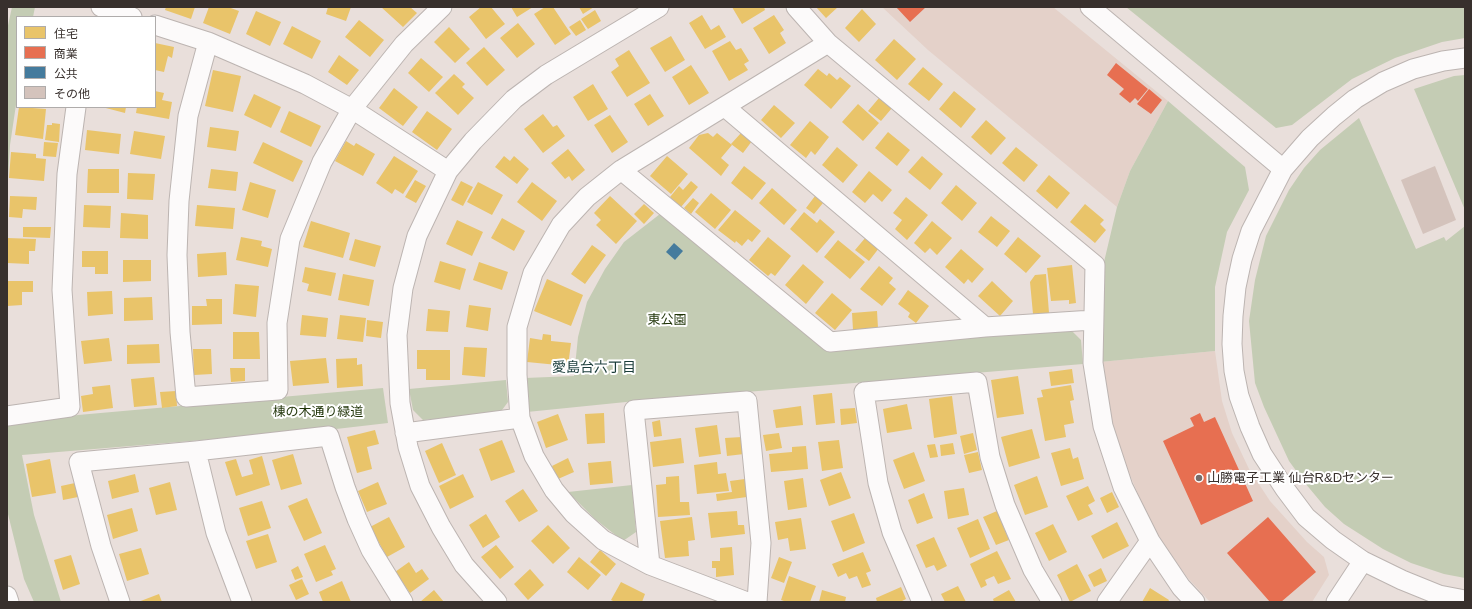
<!DOCTYPE html>
<html>
<head>
<meta charset="utf-8">
<style>
  body { margin:0 }
  #map { position:relative; width:1472px; height:609px; overflow:hidden; background:#e9dfdb; font-family:Helvetica,"Noto Sans JP",sans-serif }
  canvas { display:block }
  .frame { position:absolute; inset:0; border:8px solid #38302d; pointer-events:none }
  .legend { position:absolute; left:16px; top:16px; width:140px; height:92px; box-sizing:border-box; background:#fff; border:1px solid #afacab; margin:0; padding:5px 7px; list-style:none; font-size:12px; color:#38302d }
  .legend li { display:flex; align-items:center; gap:8px; height:20px }
  .legend b { width:20px; border:1px solid #afacab }
</style>
</head>
<body>
<div id="map">
<canvas width="1472" height="609"></canvas>
<div class="frame"></div>
<ul class="legend">
<li><b style="height:11px;background:#e9c46a"></b>住宅</li>
<li><b style="height:11px;background:#e76f51"></b>商業</li>
<li><b style="height:11px;background:#457b9d"></b>公共</li>
<li><b style="height:11px;background:#d4c3bc"></b>その他</li>
</ul>
</div>
<script>
const context = document.querySelector('canvas').getContext('2d');
context.lineJoin = 'round';
function fill(path, color) { context.fillStyle = color; context.fill(path, 'evenodd'); }
const poly = rows => new Path2D(rows.map(r => 'M' + r).join(''));
function strokePath(path, color, width, dash) { context.strokeStyle = color; context.lineWidth = width; context.lineCap = dash ? 'butt' : 'round'; context.setLineDash(dash || []); context.stroke(path); }
function drawText(font, color, halo, rows, align = 'center') {
  context.font = font + ' Helvetica,"Noto Sans JP",sans-serif'; context.lineWidth = 4; context.setLineDash([]); context.textBaseline = 'middle'; context.strokeStyle = halo; context.fillStyle = color; for (const [text, x, y, turn = 0] of rows) {
    context.save(); context.translate(x, y); context.rotate((+turn || 0) * Math.PI / 180); context.textAlign = isNaN(turn) ? turn : align; if (halo) context.strokeText(text, 0, 0); context.fillText(text, 0, 0); context.restore();
  }
}
const built = poly([
  [882,7,1053,7,1168,101,1130,171,1117,207,928,50],
  [1215,351,1222,401,1232,433,1249,469,1270,501,1307,542,1324,557,1329,575,1312,602,1210,602,1187,577,1161,541,1143,506,1122,456,1107,402,1100,362]
]);
const green = poly([
  [12,7,35,7,33,17,17,17,17,98,10,145,7,194,7,30],
  [1126,7,1465,7,1465,38,1442,42,1395,58,1352,79,1292,125,1276,128],
  [1465,75,1465,210,1414,89,1454,76],
  [1168,101,1245,167,1249,190,1227,232,1215,287,1215,351,1100,362,1104,262,1117,207,1130,171],
  [1359,118,1416,249,1444,237,1446,241,1465,226,1465,578,1444,574,1411,563,1383,549,1344,524,1325,507,1305,483,1289,461,1264,407,1255,383,1249,321,1255,280,1266,236,1289,190,1304,168,1320,150],
  [660,214,827,351,1070,329,1081,340,1083,364,626,402,527,412,525,378,574,376,578,337,587,302,605,269,624,242],
  [506,380,508,402,499,414,423,420,413,410,409,389],
  [383,388,388,423,336,429,22,455,34,515,61,602,34,602,24,579,7,510,7,425,78,415],
  [632,485,636,532,623,541,595,519,568,492]
]);
const homes = poly([
  [166,7,195,7,191,19,165,10],
  [209,7,228,7,239,11,230,34,203,23],
  [328,7,351,7,346,21,326,14],
  [381,7,410,7,417,13,403,27],
  [481,7,491,7,505,24,486,39,469,17],
  [511,7,533,7,517,17],
  [545,7,553,7,571,34,555,45,534,14],
  [579,7,594,7,583,14],
  [732,7,764,7,765,10,742,24],
  [816,7,838,7,826,18],
  [862,9,876,24,859,42,845,28],
  [595,10,601,21,588,29,581,19],
  [256,11,281,22,270,46,246,34],
  [702,15,711,30,719,25,726,37,705,49,689,23],
  [774,15,784,30,780,33,786,43,769,54,753,28],
  [359,20,384,40,370,57,345,37],
  [580,20,586,30,576,36,569,27],
  [518,23,535,44,517,58,500,38],
  [292,26,321,41,312,59,283,44],
  [449,27,470,49,455,63,434,42],
  [671,36,685,60,665,72,650,48],
  [894,39,916,59,897,80,875,60],
  [730,41,736,50,741,48,749,61,744,64,748,70,729,81,712,51],
  [155,43,174,47,172,58,168,56,164,72,155,70],
  [484,47,505,70,487,86,466,63],
  [629,50,650,83,627,97,611,72,619,66,615,59],
  [339,55,359,70,347,85,328,72],
  [421,58,443,77,429,92,408,73],
  [691,65,709,93,689,105,672,77],
  [923,67,943,84,929,101,908,84],
  [818,69,827,76,829,73,837,80,840,77,851,86,831,109,804,85],
  [213,70,241,76,233,112,205,106],
  [454,74,465,84,462,87,474,98,458,115,435,93],
  [593,84,608,109,588,121,573,97],
  [394,88,418,107,403,126,379,108],
  [155,91,164,93,162,100,172,102,169,119,136,113,137,107,155,107],
  [954,91,976,109,961,128,939,109],
  [254,94,281,107,271,128,244,115],
  [650,94,664,116,648,126,634,104],
  [879,98,892,108,881,121,868,111],
  [858,104,879,123,863,141,842,122],
  [774,105,795,123,781,138,761,120],
  [19,107,46,109,43,139,15,135],
  [102,107,126,107,125,113],
  [289,111,321,126,311,147,280,132],
  [427,111,452,129,437,150,412,132],
  [543,114,553,127,557,125,565,136,543,153,524,129],
  [610,115,628,142,612,153,594,125],
  [986,120,1006,138,991,155,971,137],
  [810,121,829,137,815,155,811,151,806,158,790,145],
  [52,123,60,124,59,142,45,140,47,125,52,125],
  [210,127,239,131,236,151,207,147],
  [87,130,121,134,119,154,85,150],
  [134,131,165,136,161,159,130,154],
  [888,132,910,150,897,166,875,148],
  [708,133,713,137,717,133,732,145,721,158,729,165,721,176,689,148,699,135],
  [741,133,752,141,743,153,731,144],
  [346,141,354,146,356,143,375,154,363,176,335,161],
  [44,142,58,143,56,157,43,156],
  [263,142,303,161,293,182,253,163],
  [837,147,858,165,843,183,822,165],
  [1016,147,1038,165,1024,182,1002,163],
  [568,149,585,170,572,181,569,176,565,179,551,163],
  [11,152,36,154,36,158,46,159,44,181,9,178],
  [394,156,418,171,403,194,395,189,392,194,376,183],
  [504,156,510,161,514,156,529,169,517,184,495,167],
  [667,156,688,174,671,194,650,176],
  [922,156,943,174,930,190,908,172],
  [744,166,766,183,752,200,731,183],
  [88,169,119,169,119,193,87,193],
  [211,169,238,172,236,191,208,188],
  [869,171,892,190,882,202,873,194,865,203,852,192],
  [128,173,155,174,153,200,127,199],
  [1049,175,1070,193,1057,209,1036,191],
  [415,180,426,186,416,203,405,197],
  [461,181,473,187,463,206,451,200],
  [691,181,698,187,681,207,670,197,679,186,683,190],
  [250,182,276,190,268,218,242,210],
  [478,182,503,195,492,215,467,202],
  [532,182,557,201,542,221,517,202],
  [956,185,977,203,962,221,941,203],
  [772,188,797,210,784,225,759,203],
  [711,193,731,210,715,229,695,212],
  [10,196,37,197,36,210,23,209,22,218,9,217],
  [610,196,637,221,616,244,596,225,601,220,594,213],
  [815,196,823,203,814,214,806,208],
  [906,197,928,215,907,240,895,229,902,220,893,213],
  [693,198,699,203,691,214,684,208],
  [644,204,654,213,644,224,634,214],
  [1085,204,1104,220,1100,224,1106,230,1095,243,1070,222],
  [84,205,111,206,110,228,83,227],
  [197,205,235,208,233,229,195,226],
  [735,210,761,231,752,242,748,239,742,246,736,241,735,243,718,230],
  [804,212,817,223,820,219,835,232,817,253,790,229],
  [121,213,148,215,148,239,120,238],
  [991,216,1010,231,997,247,978,232],
  [502,218,525,231,514,251,491,238],
  [457,220,483,232,472,256,446,244],
  [311,221,350,233,343,258,303,247],
  [932,221,952,238,937,255,930,248,925,253,914,243],
  [23,227,51,227,50,238,23,237],
  [241,237,262,241,261,246,272,249,268,267,236,260],
  [768,237,791,256,775,276,771,273,768,276,749,260],
  [866,237,879,248,869,261,855,250],
  [1018,237,1041,256,1026,273,1004,254],
  [7,238,36,239,35,251,29,251,29,264,7,263],
  [355,239,381,246,375,267,349,260],
  [838,240,865,262,850,279,824,257],
  [592,245,606,255,585,284,571,274],
  [961,249,984,269,972,283,968,279,964,284,945,267],
  [82,251,108,251,108,274,95,274,95,267,82,267],
  [226,252,227,275,198,277,197,254],
  [123,260,151,260,151,281,123,282],
  [440,261,466,269,460,290,434,282],
  [479,262,508,272,502,290,473,280],
  [803,264,824,282,806,304,785,285],
  [1072,265,1076,303,1069,304,1069,300,1051,301,1047,268],
  [879,266,893,278,889,283,896,289,882,306,860,289],
  [305,267,336,273,331,296,307,291,309,284,302,282],
  [343,274,374,280,369,306,338,300],
  [1046,274,1049,313,1033,314,1030,282,1035,275],
  [547,279,583,295,571,326,534,311],
  [7,281,33,281,33,292,22,292,22,305,7,306],
  [992,281,1013,301,1000,316,978,296],
  [235,284,259,286,256,317,233,314],
  [908,290,929,306,916,323,908,317,910,313,898,304],
  [112,291,113,314,88,316,87,292],
  [832,293,852,310,835,330,815,313],
  [152,297,153,320,124,321,124,298],
  [206,299,222,299,222,324,192,325,192,306,207,306],
  [469,305,491,308,488,331,466,327],
  [428,309,450,311,448,332,426,331],
  [877,311,878,328,853,330,852,313],
  [302,315,328,318,326,337,300,335],
  [340,315,366,318,363,342,337,339],
  [367,320,383,322,381,338,366,336],
  [233,332,259,332,260,359,233,359],
  [543,334,551,335,551,341,571,343,568,366,527,362,530,338,542,340],
  [109,338,112,361,84,364,81,341],
  [159,344,160,363,127,364,127,345],
  [464,347,487,348,485,377,462,375],
  [193,349,211,349,212,374,194,375],
  [417,350,450,350,450,380,426,380,426,369,417,369],
  [326,358,329,383,293,386,290,361],
  [357,358,357,365,362,364,363,386,337,388,336,359],
  [230,368,245,368,245,381,231,382],
  [1072,369,1074,383,1051,386,1049,372],
  [1018,376,1024,414,997,418,991,380],
  [154,377,157,405,134,407,131,379],
  [110,385,113,408,83,412,81,396,93,394,92,387],
  [1071,385,1074,400,1070,401,1074,423,1064,425,1066,437,1045,441,1037,398,1043,397,1041,390],
  [176,391,177,406,162,408,160,392],
  [832,393,835,423,816,425,813,395],
  [952,396,957,434,934,438,929,399],
  [907,404,912,429,887,433,883,409],
  [801,406,803,425,776,428,773,410],
  [855,408,857,423,841,425,840,409],
  [604,413,605,443,587,444,585,414],
  [558,414,568,440,546,448,537,422],
  [660,420,662,436,654,437,652,422],
  [717,425,721,454,699,457,695,428],
  [1032,429,1040,458,1009,467,1001,437],
  [375,430,379,444,367,447,372,469,357,473,347,437],
  [779,433,782,448,766,451,763,435],
  [973,433,977,450,964,454,960,436],
  [742,437,744,454,727,456,725,438],
  [681,438,684,463,653,467,650,442],
  [502,440,515,472,491,481,479,449],
  [839,440,843,468,822,471,818,442],
  [442,443,456,475,439,483,425,451],
  [953,443,955,454,941,456,940,445],
  [935,444,938,457,930,458,927,445],
  [806,446,808,469,771,472,769,454,792,452,792,447],
  [1070,448,1073,459,1078,457,1084,479,1061,486,1051,453],
  [914,452,925,481,904,489,893,460],
  [978,452,982,470,969,473,964,455],
  [293,454,302,484,281,490,272,460],
  [262,456,270,485,236,496,225,462,236,459,242,477,253,474,249,460],
  [568,458,574,472,558,479,552,466],
  [50,459,56,493,32,497,26,464],
  [611,461,613,483,590,485,588,463],
  [717,462,718,474,726,473,729,491,697,494,694,465],
  [841,472,851,498,829,506,820,480],
  [135,474,139,492,112,499,108,481],
  [463,474,474,497,450,509,439,486],
  [679,476,680,502,689,502,690,515,658,517,656,485,666,484,666,477],
  [1037,476,1048,507,1025,515,1014,485],
  [803,478,807,507,788,510,784,481],
  [745,479,747,497,717,501,716,494,732,492,730,481],
  [170,482,177,510,156,515,149,488],
  [378,482,387,504,367,512,358,491],
  [75,483,78,497,63,500,61,486],
  [1088,486,1095,501,1088,505,1093,514,1078,521,1066,496],
  [964,488,969,515,948,519,944,491],
  [523,489,538,511,519,522,505,501],
  [1112,492,1119,507,1107,513,1100,498],
  [924,493,933,518,917,524,908,500],
  [307,498,322,533,304,541,288,506],
  [262,501,271,528,248,536,239,508],
  [132,508,138,531,113,539,107,515],
  [737,511,738,525,744,525,745,534,711,538,708,513],
  [997,511,1009,540,996,545,983,517],
  [854,513,865,543,843,552,831,521],
  [486,514,500,537,483,548,469,525],
  [389,517,405,547,387,557,370,527],
  [692,517,695,540,688,541,689,556,665,558,660,521],
  [801,518,806,549,790,551,788,538,778,540,775,522],
  [978,519,990,549,970,558,957,528],
  [1117,522,1129,546,1103,559,1091,536],
  [1053,524,1067,552,1049,561,1035,533],
  [548,525,570,548,553,564,531,541],
  [268,534,277,562,256,569,246,541],
  [934,537,947,566,937,571,934,565,926,568,916,545],
  [325,545,336,569,331,571,333,575,316,582,304,554],
  [496,545,514,567,500,579,481,557],
  [732,547,734,575,716,577,716,568,712,568,712,561,720,561,720,548],
  [141,548,149,574,127,581,119,554],
  [600,550,616,564,606,576,590,562],
  [997,551,1011,579,998,584,994,576,985,580,987,585,981,588,970,564],
  [863,552,871,571,866,573,871,585,862,588,857,576,849,579,846,573,838,577,832,564],
  [71,555,80,584,63,590,54,560],
  [579,557,601,575,588,590,567,572],
  [779,557,792,562,784,583,771,578],
  [409,562,416,573,422,569,429,579,410,593,395,572],
  [1077,564,1091,591,1070,602,1057,575],
  [298,566,303,577,295,580,291,570],
  [1101,568,1107,581,1094,587,1088,575],
  [530,569,544,585,528,600,514,584],
  [789,576,816,586,810,602,787,602,781,600],
  [302,579,309,594,296,600,289,585],
  [342,581,351,602,323,602,319,592],
  [621,582,645,594,642,602,615,602,611,600],
  [958,586,966,602,945,602,941,594],
  [901,587,906,599,900,602,877,602,876,598],
  [1150,588,1169,600,1168,602,1142,602],
  [434,590,444,602,420,602],
  [822,590,846,597,845,602,819,602],
  [1009,590,1016,602,994,602,993,599],
  [159,594,162,602,138,602]
]);
const shops = poly([
  [896,7,926,7,910,22],
  [1116,63,1148,89,1138,101,1135,98,1130,103,1119,94,1124,89,1107,75],
  [1149,89,1162,100,1151,114,1137,104],
  [1200,413,1204,422,1215,417,1253,501,1201,525,1163,441,1194,426,1190,418],
  [1268,517,1316,572,1281,602,1270,602,1227,553]
]);
const public = poly([
  [674,243,683,251,675,260,666,252]
]);
const building = poly([
  [1435,166,1456,220,1423,234,1401,180]
]);
const minor = poly([
  [101,7,132,17],
  [796,7,828,43,1095,265,1093,363,1103,426,1123,487,1150,541,1181,587,1195,602],
  [1090,7,1283,169],
  [155,25,208,42,305,84,352,109,448,171],
  [208,42,188,116,179,201,177,255,180,332,186,397,278,390,277,323,290,239,322,162,352,109,404,44,442,7],
  [1465,58,1443,61,1413,69,1383,82,1355,99,1334,116,1310,138,1283,169,1251,231,1242,259,1236,287,1233,316,1232,344,1234,371,1239,396,1250,427,1262,454,1285,489,1306,517,1333,540,1363,561,1402,580,1439,595,1465,600],
  [725,107,985,327],
  [621,170,830,342,985,327,1093,320],
  [7,416,70,407,62,290,67,174,76,107],
  [405,433,520,418],
  [196,451,216,533,242,602],
  [650,565,634,410,747,401,761,543,757,602],
  [7,596,9,602],
  [120,602,101,546,79,462,196,451,329,436,345,487,357,519,371,550,403,602],
  [497,602,464,565,441,527,420,486,408,447,400,403,397,335,403,288,417,236,448,171,473,141,514,99,546,75,659,7],
  [747,602,650,565,603,540,574,514,554,490,534,456,520,418,517,375,517,327,533,273,561,225,587,197,621,170,828,43],
  [922,602,892,532,878,483,864,392,977,382,990,457,1005,505,1033,570,1052,602],
  [1107,602,1150,541],
  [1336,602,1363,561]
]);
const markers = [
  [1199,478,4,"#766d6a"]
];
const parkNames = [
  ["東公園",667,320],
  ["棟の木通り緑道",318,412]
];
const poiNames = [
  ["山勝電子工業 仙台R&Dセンター",1207,478]
];
const neighbourhoodNames = [
  ["愛島台六丁目",594,368]
];
fill(built, '#e4d1c9');
fill(green, '#c4ccb4');
fill(homes, '#e9c46a');
fill(shops, '#e76f51');
fill(public, '#457b9d');
fill(building, '#d4c3bc');
strokePath(minor, '#bcb4b1', 21);
strokePath(minor, '#fcfafa', 19);
for (const [x, y, r, color] of markers) { const dot = new Path2D(); dot.arc(x, y, r, 0, 2 * Math.PI); context.fillStyle = color; context.fill(dot); strokePath(dot, '#fff', 1.5); }
drawText('13px', '#1f3307', '#fff', parkNames);
drawText('13px', '#38302d', '#fff', poiNames, 'left');
drawText('14px', '#1a3c3a', '#fff', neighbourhoodNames);
</script>
</body>
</html>
